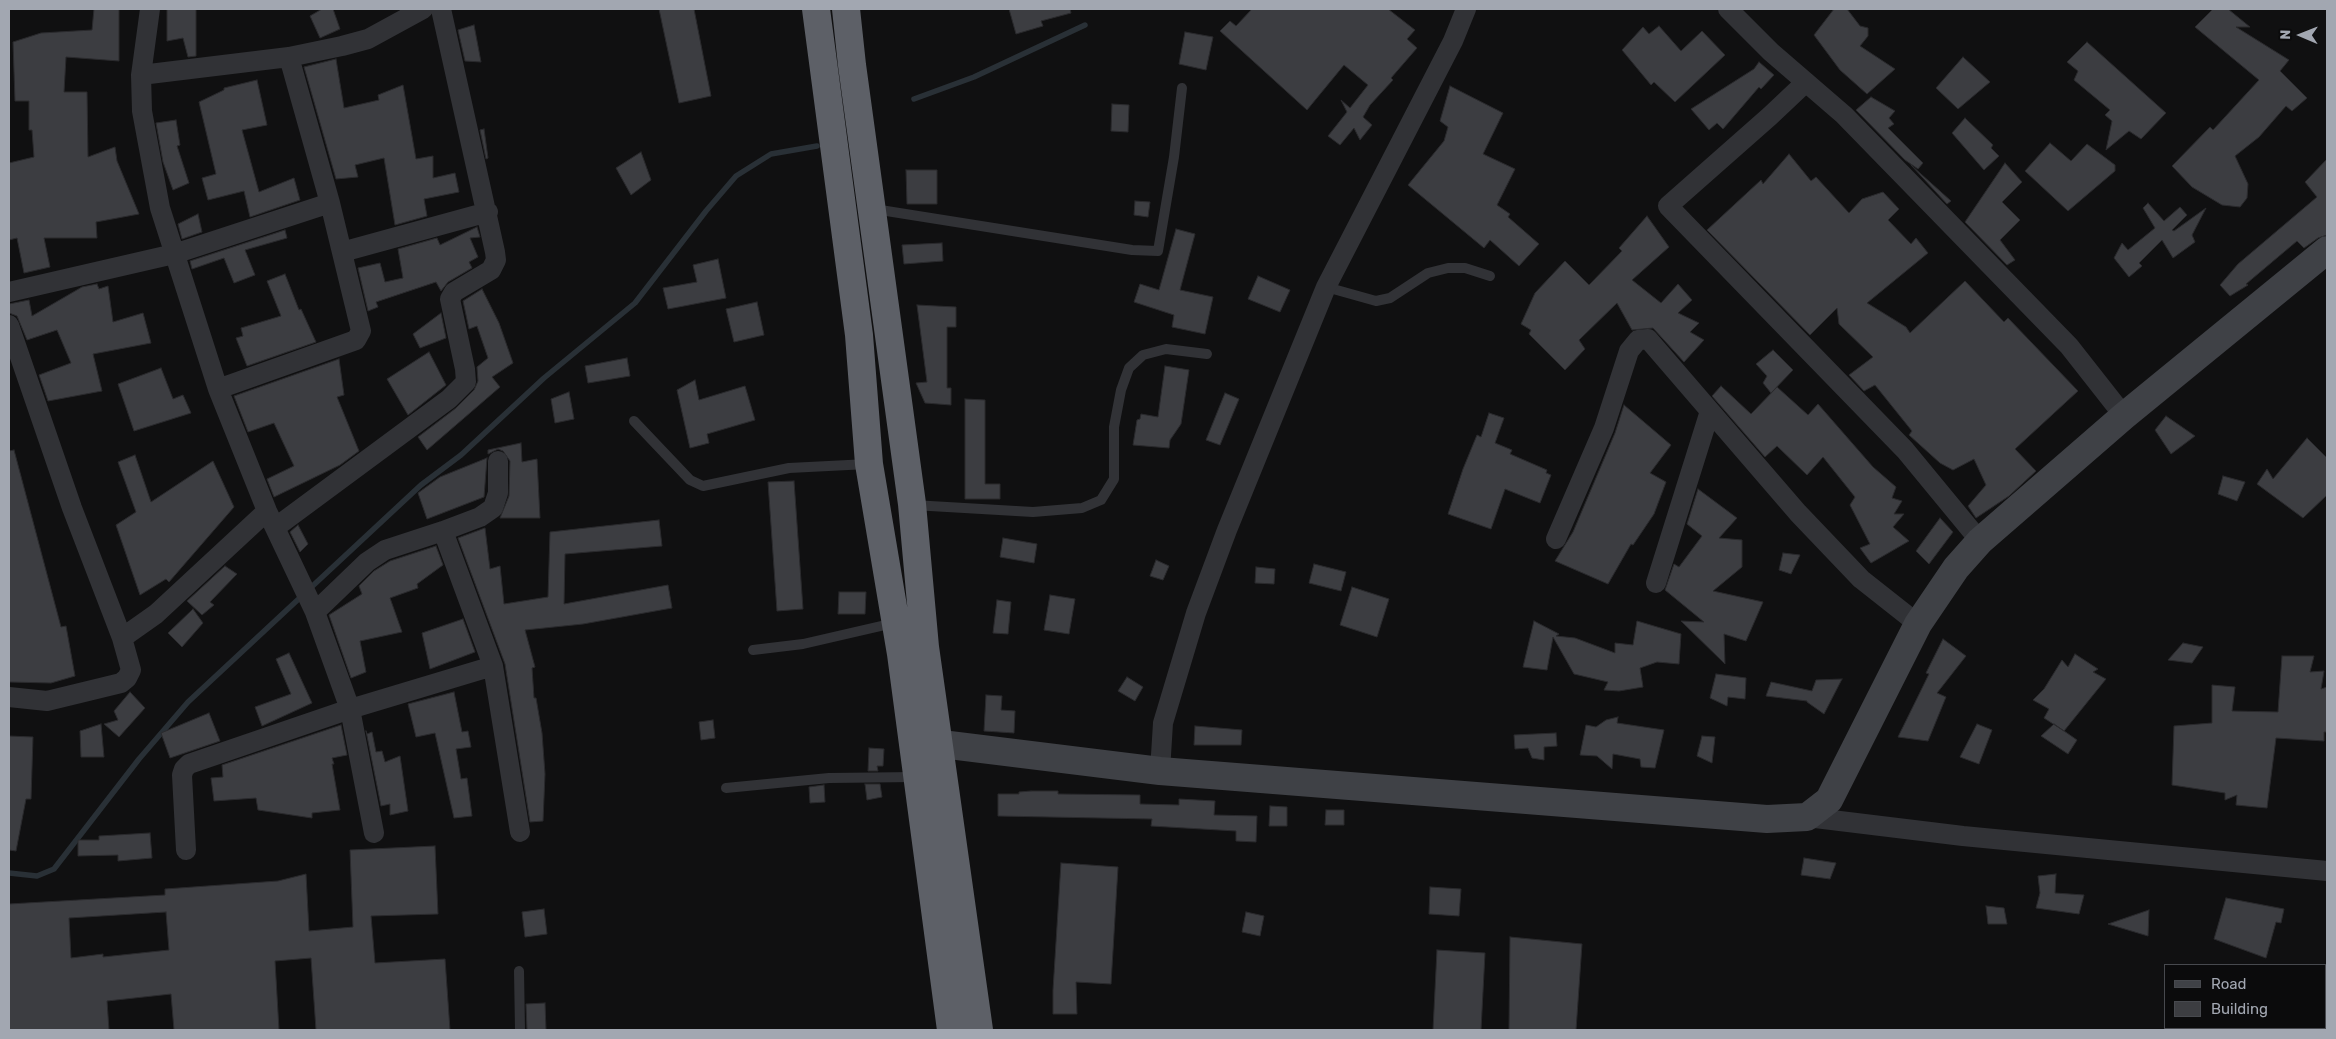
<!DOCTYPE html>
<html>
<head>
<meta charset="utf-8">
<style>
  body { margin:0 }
  #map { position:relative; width:2336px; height:1039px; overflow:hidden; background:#101011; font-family:Rubik,sans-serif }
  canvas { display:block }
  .frame { position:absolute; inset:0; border:10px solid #a2a7b1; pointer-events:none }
  .legend { position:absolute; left:2164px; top:964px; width:162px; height:65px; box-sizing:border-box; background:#0b0b0c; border:1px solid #47494e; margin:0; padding:6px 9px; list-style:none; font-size:15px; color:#a2a7b1 }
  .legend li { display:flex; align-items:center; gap:10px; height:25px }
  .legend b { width:25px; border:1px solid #47494e }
  .north { position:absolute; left:2276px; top:10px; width:50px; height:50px; -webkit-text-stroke:4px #0b0b0c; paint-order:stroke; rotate:271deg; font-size:14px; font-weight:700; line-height:20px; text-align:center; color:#a2a7b1 }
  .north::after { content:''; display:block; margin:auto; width:18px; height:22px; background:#a2a7b1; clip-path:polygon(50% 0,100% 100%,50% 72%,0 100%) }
</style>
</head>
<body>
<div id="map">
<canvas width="2336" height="1039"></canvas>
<div class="frame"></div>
<ul class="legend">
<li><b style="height:6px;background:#3f4146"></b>Road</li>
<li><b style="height:14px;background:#3c3d41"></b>Building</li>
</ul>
<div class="north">N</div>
</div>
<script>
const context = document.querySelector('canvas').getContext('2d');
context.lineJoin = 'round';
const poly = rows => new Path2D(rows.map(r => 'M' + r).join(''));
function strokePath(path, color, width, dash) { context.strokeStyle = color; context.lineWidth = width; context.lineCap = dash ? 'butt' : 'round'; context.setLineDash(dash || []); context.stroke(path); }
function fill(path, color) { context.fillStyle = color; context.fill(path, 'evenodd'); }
const stream = poly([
  [914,99,974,77,1085,25],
  [9,873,37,876,54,869,139,759,188,702,421,485,461,455,544,378,635,303,706,211,736,176,771,154,817,146]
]);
const building = poly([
  [94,9,119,9,119,61,66,57,64,92,87,92,88,157,115,147,117,161,139,214,96,222,97,238,44,238,50,267,24,273,17,238,9,240,9,163,34,157,32,130,29,130,29,101,15,101,13,42,41,33,92,30,94,9],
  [167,9,196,9,196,56,188,57,183,38,167,41,167,9],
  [322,9,333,9,340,29,320,38,310,16,322,9],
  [659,9,694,9,711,96,679,103,659,9],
  [1009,9,1070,9,1071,13,1041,21,1043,26,1016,34,1009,9],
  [1252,9,1388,9,1415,30,1407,39,1417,48,1391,78,1393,80,1370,105,1363,117,1372,125,1360,140,1354,128,1340,145,1328,136,1347,112,1341,100,1350,108,1368,85,1344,65,1307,110,1220,31,1230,21,1236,26,1252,9],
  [1834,9,1847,9,1860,26,1868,28,1868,36,1860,46,1895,69,1867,94,1840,70,1814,35,1834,9],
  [2213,9,2228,9,2250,27,2236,27,2289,60,2280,71,2307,98,2292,111,2286,106,2259,137,2235,156,2248,184,2247,198,2240,207,2222,205,2192,187,2172,166,2210,127,2213,130,2259,80,2195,27,2213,9],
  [474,25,481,62,465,61,458,30,474,25],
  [1659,26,1681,51,1702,31,1725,55,1675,102,1654,82,1651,85,1622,50,1643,27,1649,34,1659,26],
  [1185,32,1213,37,1206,70,1179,64,1185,32],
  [2087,42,2166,113,2141,139,2129,131,2106,150,2112,121,2105,115,2110,110,2074,80,2078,71,2067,62,2087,42],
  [1963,57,1990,82,1958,109,1936,88,1963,57],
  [336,59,344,108,379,100,378,95,403,85,416,159,433,156,433,178,455,173,459,192,424,199,427,216,395,225,384,158,355,165,358,177,336,179,304,67,336,59],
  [1759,62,1774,75,1761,89,1759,87,1723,129,1717,123,1709,130,1691,109,1754,69,1759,62],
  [257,80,267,125,242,130,259,192,294,178,300,200,250,217,244,191,208,200,202,178,216,174,199,102,224,90,224,88,257,80],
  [1450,86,1503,113,1483,154,1515,169,1497,205,1510,214,1508,217,1539,244,1519,266,1490,240,1484,248,1408,185,1444,141,1448,127,1440,121,1450,86],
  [1871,97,1895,111,1889,118,1894,124,1888,128,1923,163,1918,169,1905,160,1856,110,1871,97],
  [1112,104,1129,105,1128,132,1111,131,1112,104],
  [1965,118,1993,145,1991,148,1999,156,1984,170,1952,133,1965,118],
  [176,120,180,145,177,146,189,183,173,190,163,162,156,123,176,120],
  [484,129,488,158,486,159,480,130,484,129],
  [2050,143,2071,161,2087,144,2115,165,2115,171,2068,211,2025,171,2050,143],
  [641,152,651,180,631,195,616,168,641,152],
  [1789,154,1811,181,1816,177,1849,213,1862,199,1883,192,1899,209,1888,220,1911,244,1916,238,1928,253,1867,303,1906,327,1910,333,1965,281,2004,322,2008,318,2078,391,2015,449,2036,471,2009,496,1976,518,1968,506,1986,485,1974,459,1953,470,1940,463,1909,435,1912,431,1875,385,1864,391,1849,375,1873,357,1839,324,1837,308,1810,335,1707,230,1761,180,1763,184,1789,154],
  [2327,159,2327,235,2318,238,2304,248,2297,241,2246,284,2248,285,2230,296,2220,285,2238,264,2317,197,2305,182,2327,159],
  [2005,163,2022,182,2002,202,2020,220,2000,240,2015,260,2007,265,1965,222,2005,163],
  [1911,165,1951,201,1947,204,1911,165],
  [906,170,937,170,937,204,907,204,906,170],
  [1135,201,1150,202,1148,217,1134,215,1135,201],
  [2148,203,2164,221,2180,207,2187,215,2172,230,2174,231,2206,208,2192,235,2195,242,2173,258,2162,240,2139,263,2142,266,2129,277,2114,258,2122,243,2128,250,2155,228,2143,208,2148,203],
  [198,214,202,232,182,239,178,224,198,214],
  [1647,216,1669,247,1632,280,1661,303,1678,284,1692,300,1678,313,1699,323,1690,332,1704,340,1684,362,1653,328,1632,330,1617,303,1579,340,1585,349,1565,370,1529,334,1531,330,1521,324,1535,293,1565,261,1589,285,1622,251,1619,248,1647,216],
  [477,227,480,237,470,238,478,257,469,262,472,268,448,282,441,291,436,282,376,302,378,307,368,311,358,268,380,263,385,282,403,278,398,249,437,238,440,245,477,227],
  [1176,229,1195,234,1180,290,1213,297,1205,334,1172,327,1174,315,1134,302,1140,284,1159,290,1176,229],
  [285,230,287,238,245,250,255,275,234,283,224,258,192,269,190,261,285,230],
  [942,243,943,261,904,264,902,245,942,243],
  [718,259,726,298,668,309,663,288,697,282,693,265,718,259],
  [285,274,299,310,301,309,316,342,247,366,236,338,243,336,241,328,281,316,267,281,285,274],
  [1258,276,1290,290,1280,312,1248,299,1258,276],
  [97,284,99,289,108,286,113,322,143,313,151,343,93,354,102,391,48,401,39,375,71,363,57,330,27,340,17,316,9,313,9,304,29,300,32,316,82,287,97,284],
  [482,289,499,323,513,363,492,377,500,387,427,450,418,437,456,408,474,390,478,381,477,367,488,358,477,326,469,329,463,301,482,289],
  [757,302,764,335,734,342,726,309,757,302],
  [917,305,956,307,956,327,947,327,947,388,951,388,951,405,925,403,916,383,927,382,917,305],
  [441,313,446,338,420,348,413,334,441,313],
  [1773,350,1793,370,1771,393,1763,383,1767,376,1756,364,1773,350],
  [429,352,446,385,408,415,387,379,429,352],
  [627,358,630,376,588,383,585,366,627,358],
  [339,359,344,395,337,397,359,451,340,465,274,497,267,479,294,466,274,423,248,432,234,396,339,359],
  [1165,366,1189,370,1181,424,1170,440,1169,448,1133,445,1137,420,1140,419,1141,414,1158,417,1165,366],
  [161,368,173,399,183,395,191,413,134,431,118,384,161,368],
  [695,380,699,400,745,386,755,420,707,434,709,443,690,448,677,390,695,380],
  [1721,386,1751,414,1777,387,1808,415,1818,404,1873,467,1896,487,1892,498,1902,501,1894,514,1904,514,1893,527,1909,541,1871,563,1860,548,1870,544,1850,505,1855,497,1823,457,1807,475,1777,446,1765,457,1712,396,1721,386],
  [569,392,574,419,555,423,551,399,569,392],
  [1225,393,1239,399,1220,445,1206,440,1225,393],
  [965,399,985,400,985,484,1000,484,1000,499,965,499,965,399],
  [1624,405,1671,445,1650,473,1666,482,1654,514,1633,545,1631,544,1608,584,1555,561,1573,532,1615,433,1624,405],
  [1489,413,1504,418,1495,443,1512,450,1510,454,1547,470,1546,473,1551,475,1540,503,1505,489,1491,529,1448,514,1463,469,1477,435,1481,437,1489,413],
  [2166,416,2195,436,2171,454,2155,430,2166,416],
  [2307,438,2327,458,2327,495,2303,518,2257,484,2267,469,2273,479,2307,438],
  [521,443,522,462,537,459,540,518,500,518,509,496,510,461,503,451,498,449,488,454,488,450,521,443],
  [14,450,61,627,66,626,75,676,51,683,9,682,9,451,14,450],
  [135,455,151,502,213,461,234,507,169,582,166,579,140,595,116,525,136,512,118,462,135,455],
  [487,458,484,497,427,519,418,493,440,477,487,458],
  [2223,476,2245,482,2237,501,2218,494,2223,476],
  [794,481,803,609,777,611,768,482,794,481],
  [1698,489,1737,518,1719,538,1742,540,1742,567,1713,591,1763,602,1746,641,1724,634,1725,664,1681,621,1704,622,1665,590,1674,564,1679,567,1702,536,1687,524,1698,489],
  [1940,518,1953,532,1929,564,1916,551,1940,518],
  [659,520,662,546,565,554,564,604,668,585,672,608,583,624,525,630,535,667,532,668,534,698,536,698,542,733,545,774,543,821,530,822,505,664,458,538,485,528,490,569,500,566,504,604,548,597,550,532,659,520],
  [298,525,308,544,300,552,290,532,298,525],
  [1003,538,1037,544,1034,563,1000,557,1003,538],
  [436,546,443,565,417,584,418,588,390,598,402,632,360,641,366,672,351,678,329,615,362,594,359,586,374,571,390,561,436,546],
  [1783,553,1800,555,1791,574,1779,570,1783,553],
  [1156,560,1169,566,1163,580,1150,576,1156,560],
  [1314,564,1346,572,1341,591,1309,583,1314,564],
  [225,566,237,574,210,602,214,605,202,615,187,601,225,566],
  [1256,567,1275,569,1274,584,1255,583,1256,567],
  [1352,587,1389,599,1377,637,1340,625,1352,587],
  [839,592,866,592,865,614,838,614,839,592],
  [1050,595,1075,599,1069,634,1044,630,1050,595],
  [997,600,1011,602,1008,634,993,633,997,600],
  [193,609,203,623,182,647,168,633,193,609],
  [463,619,475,652,430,669,422,633,463,619],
  [1534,621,1559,634,1556,636,1575,638,1615,653,1615,643,1633,645,1637,621,1681,634,1679,664,1657,662,1640,668,1643,687,1619,691,1604,690,1608,682,1574,674,1553,637,1547,670,1523,667,1534,621],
  [1943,639,1966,656,1937,693,1946,697,1928,741,1898,737,1929,674,1926,673,1943,639],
  [2183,643,2203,647,2192,663,2168,660,2183,643],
  [289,653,312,703,262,726,255,707,291,694,276,659,289,653],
  [2075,654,2098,669,2093,672,2106,679,2064,731,2044,718,2049,709,2033,700,2044,689,2062,660,2068,667,2075,654],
  [2282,656,2314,656,2310,672,2324,671,2321,689,2327,687,2327,732,2324,732,2324,741,2276,738,2267,808,2236,805,2237,795,2225,800,2225,793,2172,785,2174,726,2212,723,2212,685,2235,687,2232,711,2278,712,2282,656],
  [1716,674,1746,678,1745,699,1728,697,1727,706,1710,698,1716,674],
  [1127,677,1143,687,1135,701,1118,691,1127,677],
  [1842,679,1824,714,1807,702,1807,701,1766,696,1771,682,1812,691,1816,680,1842,679],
  [130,692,145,708,119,737,104,724,118,720,114,711,130,692],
  [454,692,462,732,468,731,471,747,456,749,461,779,467,778,472,816,454,818,435,733,416,737,408,704,454,692],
  [986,695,1002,696,1001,710,1015,711,1014,733,984,731,986,695],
  [209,713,220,741,170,758,161,733,209,713],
  [1618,717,1617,723,1664,730,1655,768,1641,767,1640,759,1613,754,1612,769,1597,756,1580,755,1586,725,1596,727,1606,720,1618,717],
  [713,720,715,738,701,740,699,722,713,720],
  [101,724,104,757,81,757,80,731,101,724],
  [1977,724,1992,730,1979,764,1960,757,1977,724],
  [2054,724,2077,740,2068,754,2041,736,2054,724],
  [341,725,347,755,332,758,334,764,332,764,340,810,312,813,312,818,258,810,256,798,214,801,211,778,223,777,222,765,341,725],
  [1195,726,1242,730,1241,745,1194,745,1195,726],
  [366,731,367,734,372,732,376,752,382,751,385,762,400,756,408,811,390,815,390,804,381,806,366,731],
  [1556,733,1557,746,1544,747,1544,760,1532,758,1528,748,1515,749,1514,735,1556,733],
  [9,736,33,737,31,799,26,799,16,851,9,850,9,736],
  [1702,736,1715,737,1712,763,1697,756,1702,736],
  [869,748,884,749,883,766,877,766,878,771,868,771,869,748],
  [865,784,880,784,882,797,867,800,865,784],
  [824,785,825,802,810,803,809,787,824,785],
  [1031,791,1058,791,1058,794,1140,795,1140,804,1179,805,1179,799,1215,801,1214,815,1257,816,1256,842,1236,841,1236,831,1151,826,1152,819,998,816,998,794,1019,794,1019,792,1031,791],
  [1270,806,1287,807,1287,826,1269,826,1270,806],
  [1326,810,1344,810,1344,825,1325,825,1326,810],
  [150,833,152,858,118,861,118,855,78,856,78,840,99,840,99,836,150,833],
  [435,846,438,914,371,916,375,963,445,959,450,1030,316,1030,311,958,275,961,279,1030,174,1030,171,994,107,1001,109,1030,9,1030,9,904,165,895,165,889,278,881,306,874,309,931,353,927,350,850,435,846],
  [166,912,169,950,103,957,103,954,71,958,69,918,166,912],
  [1804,858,1836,863,1830,879,1801,875,1804,858],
  [1061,863,1118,867,1111,984,1076,982,1077,1014,1053,1014,1053,990,1061,863],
  [2056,874,2055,893,2084,895,2079,914,2036,908,2040,893,2038,876,2056,874],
  [1430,887,1461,889,1459,916,1429,914,1430,887],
  [2226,898,2284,909,2281,923,2276,922,2266,958,2214,939,2226,898],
  [1986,906,2004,908,2007,924,1988,924,1986,906],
  [544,909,547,934,525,937,522,912,544,909],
  [2149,910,2148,936,2108,924,2149,910],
  [1246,912,1264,916,1260,936,1242,932,1246,912],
  [1510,937,1582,944,1576,1030,1509,1030,1510,937],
  [1437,950,1485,953,1481,1030,1433,1030,1437,950],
  [545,1003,546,1030,527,1030,526,1004,545,1003]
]);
const lane = poly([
  [874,209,1132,250,1158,251,1174,157,1182,88],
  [1326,287,1376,301,1390,298,1428,273,1448,268,1465,268,1490,276],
  [634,421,690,480,703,486,789,468,868,464],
  [913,505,1033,512,1082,508,1101,500,1114,479,1114,427,1121,390,1129,368,1143,355,1166,349,1207,354],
  [753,650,803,644,894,623],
  [726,788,829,778,916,777],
  [519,971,520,1030]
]);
const street = poly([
  [150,9,141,75,142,111,160,208,218,389,267,511,315,612,350,709,374,833],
  [1728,9,1771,52,1844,115,2069,346,2124,416],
  [141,75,289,57,342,46,368,39,423,9],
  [1806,82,1770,116,1668,206,1905,450,1980,541],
  [342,252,488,212],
  [9,292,174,254,330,203],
  [9,325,72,508,122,638,131,670,127,678,121,683,47,701,9,697],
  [218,389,356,340,361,331,330,203,289,57],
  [276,527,449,399,466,382,465,369,450,299,454,292,491,270,496,260,495,252,441,9],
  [443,531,493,666,520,832],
  [1556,539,1604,428,1629,351,1638,340,1648,339,1798,513,1861,579,1918,624],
  [1656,583,1710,411],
  [315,612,367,562,385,550,443,531,480,517,493,508,498,493,498,461],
  [122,638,156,614,267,511],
  [1160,771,1163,723,1196,613,1227,530,1326,287,1453,41,1466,9],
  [1807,817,1963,836,2327,871],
  [186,850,182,775,184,769,189,764,350,709,493,666]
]);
const secondary = poly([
  [917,741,1160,771,1767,819,1807,817,1829,800,1918,624,1956,568,1980,541,2124,416,2327,250]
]);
const highway = poly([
  [816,9,859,335,869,464,901,654,951,1030],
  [846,9,852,65,912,504,925,647,979,1030]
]);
strokePath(stream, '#293036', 5.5);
fill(building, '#3c3d41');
strokePath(building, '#2a2a2d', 1);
strokePath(lane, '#313236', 10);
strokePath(street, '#313236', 20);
strokePath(secondary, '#3f4146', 28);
strokePath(highway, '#5d6067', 28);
</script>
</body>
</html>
